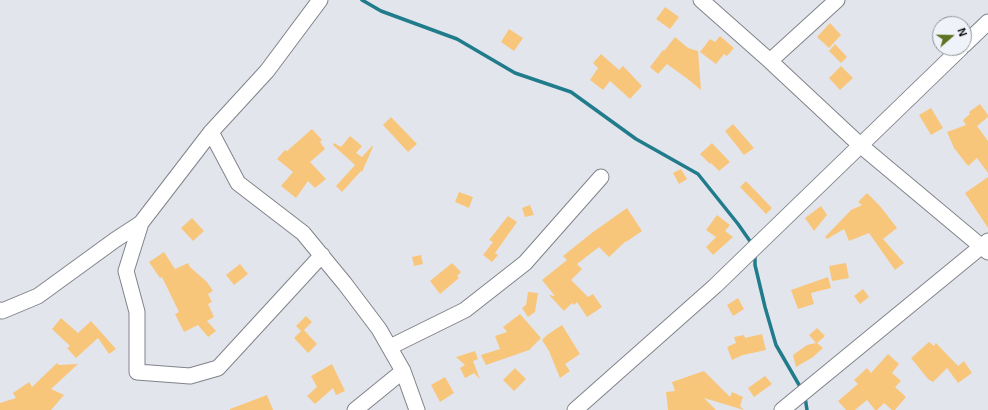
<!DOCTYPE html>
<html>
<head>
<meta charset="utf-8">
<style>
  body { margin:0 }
  #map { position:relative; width:988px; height:410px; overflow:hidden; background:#e3e5ed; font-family:Arial,sans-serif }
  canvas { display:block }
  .north { position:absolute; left:932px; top:16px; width:40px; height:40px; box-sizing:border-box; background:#f0f2fa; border:1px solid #94969c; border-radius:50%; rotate:70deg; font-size:11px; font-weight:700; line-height:16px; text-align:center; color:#0a0b0e }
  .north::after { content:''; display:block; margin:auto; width:14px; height:18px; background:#5d7222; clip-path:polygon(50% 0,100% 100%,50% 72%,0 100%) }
</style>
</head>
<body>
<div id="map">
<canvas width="988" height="410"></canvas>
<div class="north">N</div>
</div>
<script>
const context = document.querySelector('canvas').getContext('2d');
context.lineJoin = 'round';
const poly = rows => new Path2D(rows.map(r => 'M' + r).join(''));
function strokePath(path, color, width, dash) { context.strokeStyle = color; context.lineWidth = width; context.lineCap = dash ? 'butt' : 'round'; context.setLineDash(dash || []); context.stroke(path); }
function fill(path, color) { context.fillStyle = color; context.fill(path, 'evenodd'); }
const stream = poly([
  [362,0,381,11,457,39,515,73,571,92,636,139,698,174,738,224,752,244],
  [755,254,755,265,765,307,776,345,802,390],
  [805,397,807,410]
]);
const building = poly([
  [665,7,679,17,670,29,656,19],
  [830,23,841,35,829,48,817,37],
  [509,29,523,38,514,51,501,42],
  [720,36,734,48,727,56,724,54,716,64,700,52,710,39,715,42],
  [675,37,688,48,698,51,701,90,689,80,667,64,658,74,650,67,663,50,664,51],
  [835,44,847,57,841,63,829,51],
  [601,54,619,70,623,66,642,86,630,99,610,81,603,90,590,80,598,68,593,63],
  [841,66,853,78,840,90,829,78],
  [980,104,988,115,988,117,977,126,988,141,988,173,977,158,968,166,954,148,947,132,966,125,963,120,970,114,969,112],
  [931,108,943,128,931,135,919,115],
  [391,117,417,144,408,152,383,125],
  [733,124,754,148,744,155,725,131],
  [312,129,322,140,320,142,325,149,310,162,326,179,315,188,308,181,296,198,281,186,293,172,277,159,285,150,287,151],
  [350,136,362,146,356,153,362,157,372,146,373,147,362,172,361,171,342,192,336,186,355,165,333,145,334,143,341,147],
  [712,143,730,162,719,171,711,163,710,164,700,154],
  [681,169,687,179,679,184,673,173],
  [988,177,988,228,965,193],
  [746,181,772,208,766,214,740,187],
  [459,192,473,197,469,208,455,202],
  [867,193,880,206,897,228,883,239,904,263,895,270,869,233,849,241,844,229,827,239,825,237,851,210,862,205,858,202],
  [530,205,534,215,525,217,522,208],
  [821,206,827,215,814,231,805,218],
  [627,208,642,231,626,242,626,241,609,257,599,247,577,264,582,269,571,280,588,297,593,294,602,307,587,317,577,302,574,305,572,303,564,311,549,295,555,296,542,280,567,260,563,256,593,232],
  [717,215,730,225,725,231,733,237,713,255,706,247,716,237,706,230],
  [508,216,517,222,495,253,498,255,492,262,483,255,493,242,489,240],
  [192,218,204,231,193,241,181,228],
  [164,252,175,269,188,263,190,267,207,282,213,291,208,294,212,302,208,304,214,317,207,321,216,331,208,337,198,325,184,332,175,314,179,312,162,277,160,278,149,262],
  [421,255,423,264,414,266,412,257],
  [452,263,461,272,457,276,459,278,440,294,430,281],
  [846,263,849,278,832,281,829,266],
  [240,264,248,274,234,285,226,275],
  [828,277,831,288,811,293,814,304,798,309,791,290],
  [863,289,869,297,860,304,854,296],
  [528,292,538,293,535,312,528,317,522,308,526,305],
  [738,298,744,309,733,316,727,305],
  [520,314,541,338,529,350,486,365,481,355,500,349,495,336,507,332,503,327],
  [306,316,312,322,304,330,317,344,308,353,294,338,301,331,296,326],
  [61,318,78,333,91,321,116,349,109,354,98,338,76,358,67,348,70,346,52,329],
  [562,325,580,354,565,364,570,371,560,378,549,351,542,340,547,335],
  [817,328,825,336,817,343,823,348,813,357,796,367,793,355,807,345,816,343,809,335],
  [762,334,766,350,743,355,732,360,727,347,736,343,734,337,744,335,745,338],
  [929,342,934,346,936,343,958,366,964,361,972,373,958,383,947,368,933,382,928,379,911,358],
  [475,351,478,359,473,361,480,379,474,373,465,378,460,368,465,365,456,357],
  [888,354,899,364,892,373,901,381,895,387,906,397,895,410,892,410,884,403,877,410,875,410,867,400,855,410,846,410,838,401,858,384,854,380,867,368,871,373],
  [57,363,59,365,78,364,51,389,64,395,51,410,0,410,0,403,16,398,13,393,29,382,32,387],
  [332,364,345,391,336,395,333,388,315,404,307,396,317,387,311,376],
  [515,368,526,379,514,391,503,380],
  [704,371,730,397,732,392,743,397,740,406,744,410,704,398,716,410,668,410,666,392,675,391,672,382],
  [765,376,772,384,754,397,748,388],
  [445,377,454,393,440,402,431,385],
  [267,395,273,410,230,410,230,409]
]);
const minor = poly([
  [701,0,770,61,860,145,988,252],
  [964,45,988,22],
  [770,61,837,0],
  [211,132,238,183,303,233,345,284,379,329,403,371,417,410],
  [141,223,126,271,137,312,137,372,190,376,218,368,322,255],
  [0,310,2,311,38,296,115,240,141,223,211,132,267,71,320,0],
  [390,347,465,310,525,263,601,177],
  [355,410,403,371],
  [575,410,715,286,961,48],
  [782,410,988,241]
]);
strokePath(stream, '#207b8b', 3.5);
fill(building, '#f8c67a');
strokePath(minor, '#81838a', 17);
strokePath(minor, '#fff', 15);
</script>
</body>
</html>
